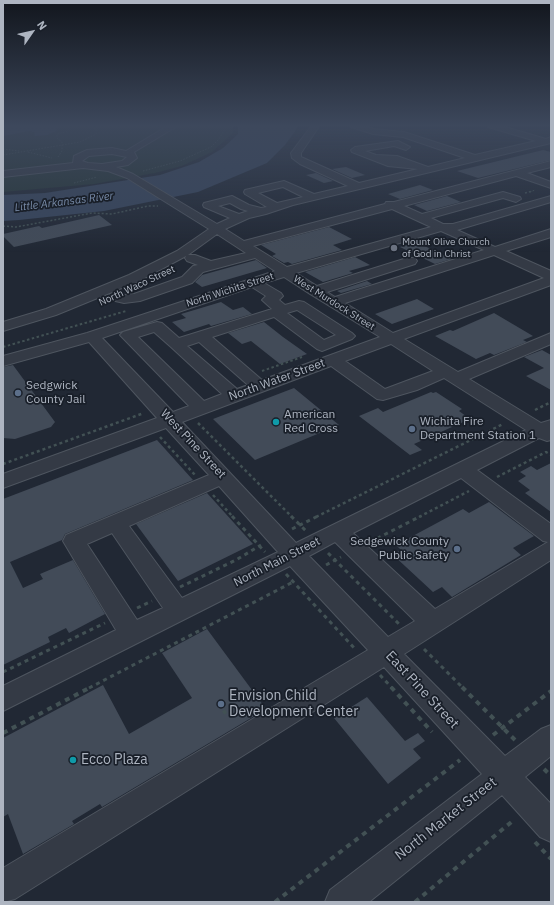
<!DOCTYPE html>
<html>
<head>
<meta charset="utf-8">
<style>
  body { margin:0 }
  #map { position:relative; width:554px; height:905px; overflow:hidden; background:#212834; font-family:"IBM Plex Sans",sans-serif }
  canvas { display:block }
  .frame { position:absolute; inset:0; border:4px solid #aeb5c1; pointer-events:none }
  .north { position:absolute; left:12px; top:12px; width:40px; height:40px; -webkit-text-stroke:3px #191f29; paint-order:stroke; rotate:56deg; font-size:11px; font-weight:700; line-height:16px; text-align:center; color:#aeb5c1 }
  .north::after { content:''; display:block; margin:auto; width:14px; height:18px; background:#aeb5c1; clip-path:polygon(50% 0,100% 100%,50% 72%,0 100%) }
</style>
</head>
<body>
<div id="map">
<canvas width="554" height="905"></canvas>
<div class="frame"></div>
<div class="north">N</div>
</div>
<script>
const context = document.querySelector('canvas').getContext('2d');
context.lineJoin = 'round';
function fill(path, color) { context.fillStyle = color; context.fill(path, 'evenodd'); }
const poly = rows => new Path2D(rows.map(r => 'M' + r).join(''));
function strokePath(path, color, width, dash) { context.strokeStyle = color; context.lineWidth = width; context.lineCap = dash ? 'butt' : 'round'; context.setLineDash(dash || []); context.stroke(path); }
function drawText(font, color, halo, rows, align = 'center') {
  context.font = font + ' "IBM Plex Sans",sans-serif'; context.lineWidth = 3.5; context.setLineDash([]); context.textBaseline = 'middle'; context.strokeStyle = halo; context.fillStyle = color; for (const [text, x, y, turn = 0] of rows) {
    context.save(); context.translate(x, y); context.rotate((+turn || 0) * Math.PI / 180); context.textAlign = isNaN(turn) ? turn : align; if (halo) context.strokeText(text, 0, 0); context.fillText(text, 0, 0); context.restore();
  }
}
const green = poly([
  [3,125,233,125,233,133,212,152,182,166,155,173,94,184,3,192]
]);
const water = poly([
  [4,125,21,126,35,125,58,126,56,131,47,135,35,136,34,132,29,131,3,136],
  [238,125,298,125,296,130,285,145,267,163,198,192,104,211,19,220,3,221,3,195,45,193,160,175,199,162,223,148,238,134]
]);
const building = poly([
  [543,150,551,152,551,160,478,178,457,171],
  [346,167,365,175,352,178,332,169],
  [316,173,333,181,324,183,306,175],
  [420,185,433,190,400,199,388,194],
  [447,196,461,202,427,211,414,205],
  [99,215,112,225,14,247,3,236,3,234,39,226,42,228],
  [329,227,352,239,333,245,342,250,292,264,288,262,284,263,272,256,276,254,261,245],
  [416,242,452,259,435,264,400,247],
  [355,257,370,265,349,271,353,273,323,282,305,272],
  [256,260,267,268,202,287,195,282,202,275],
  [367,281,372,284,341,293,337,291],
  [417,299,434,309,392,324,375,314],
  [221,302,233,310,243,307,252,314,211,326,209,324,184,332,172,322,186,318,181,314],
  [494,313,533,336,523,340,527,342,494,355,490,353,476,359,435,336,450,330,453,331],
  [264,322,283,337,307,354,280,364,251,341,242,344,228,333],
  [542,350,551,355,551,390,526,376,544,368,524,357],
  [13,365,55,422,51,427,15,439,3,438,3,367],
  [294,388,339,425,255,460,213,419],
  [431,392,433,393,436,392,462,409,459,411,470,419,414,444,422,450,410,455,359,416,378,408,383,412],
  [157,440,193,480,65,534,62,540,10,562,23,588,43,579,40,574,73,560,105,614,69,633,66,628,48,637,50,642,3,665,3,499],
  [551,463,551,512,525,493,530,490,518,481,526,476,520,472,531,466,537,470],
  [207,493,253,544,178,581,136,524],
  [489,502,534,536,513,548,521,555,452,597,442,587,433,592,392,554,401,550,396,545,463,509,469,513],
  [207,629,266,709,102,807,100,804,72,821,74,824,23,854,8,814,3,817,3,738,103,685,129,734,192,698,162,653],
  [367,697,405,741,418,733,425,741,413,749,421,758,388,784,334,718]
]);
const pathFar5 = poly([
  [3,149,19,151],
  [28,152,52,158],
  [3,155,80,142,96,134,97,130,89,125],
  [58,157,62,151,62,142,57,138,57,134,66,132,73,125],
  [143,171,180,161,211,147,219,139,227,125],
  [74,183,97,177],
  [530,192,535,190]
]);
const pathFar4 = poly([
  [525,193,533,191],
  [3,226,16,227,92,213,112,214,148,206,158,206]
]);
const pathFar3 = poly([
  [3,347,126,311],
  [262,371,302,357]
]);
const pathFar2 = poly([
  [535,410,551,402],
  [198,423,292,517],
  [160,437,195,475],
  [3,464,144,413],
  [497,477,546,452,551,455],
  [213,495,233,517],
  [316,517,503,424],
  [419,517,469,491]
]);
const pathFar1 = poly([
  [232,516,265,552],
  [291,516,306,531],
  [292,529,318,516],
  [370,542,421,516],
  [328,553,399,624],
  [326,565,341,557],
  [286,574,356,650],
  [180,587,236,560,261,545],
  [137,608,152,601],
  [424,649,463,688],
  [3,672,105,623],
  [380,675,392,688],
  [89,688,293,582]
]);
const path = poly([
  [391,687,432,732],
  [462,687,515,740],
  [219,707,222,705],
  [223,713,226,711],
  [3,733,91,687],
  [493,735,551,691],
  [544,769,551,776],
  [535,842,551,859],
  [275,902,460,760],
  [415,902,515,819]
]);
const minor = poly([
  [169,125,179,125,134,152,137,158,128,165,116,167,133,174,217,224,230,218,204,207,203,205,204,203,232,196,249,205,261,208,267,207,245,194,244,192,245,190,284,181,314,194,348,186,300,164,292,158,291,153,312,125,320,125,301,153,301,157,359,183,418,169,388,166,352,152,351,150,355,147,398,141,410,147,406,150,394,146,365,151,376,155,397,156,428,167,465,158,403,137,373,134,351,127,350,125,362,125,374,129,404,132,475,155,536,141,488,127,487,125,499,125,546,139,551,137,551,143,293,205,266,214,249,218,225,229,244,241,385,204,386,202,394,202,551,161,551,167,527,173,551,182,551,188,516,176,404,206,422,214,503,192,520,197,521,199,516,202,503,198,431,218,443,224,453,224,551,196,551,202,457,230,495,247,551,229,551,237,506,251,551,271,551,285,404,339,458,372,551,333,551,344,469,379,541,423,551,420,551,440,547,441,539,438,477,470,551,524,551,560,404,654,505,756,541,729,551,725,551,756,525,777,551,804,551,842,540,837,502,795,369,902,325,902,330,890,482,774,384,667,15,899,3,902,3,868,368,650,290,566,3,711,3,686,116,630,63,541,66,535,209,475,166,428,3,488,3,474,157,418,89,342,3,366,3,356,87,333,275,271,255,258,203,272,192,283,140,301,124,303,111,300,109,297,111,294,116,293,124,295,134,294,182,277,193,266,198,265,187,261,185,258,186,256,139,281,56,315,3,331,3,322,46,309,129,275,177,251,209,229,127,178,108,171,83,168,3,177,3,171,73,163,74,156,87,150,112,148,126,151,169,125],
  [112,154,127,157,122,161,102,164,88,163,82,161,89,156,112,154],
  [283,187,303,197,277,203,258,193,283,187],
  [230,203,241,209,248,211,239,214,218,206,230,203],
  [392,209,431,227,287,267,253,246,392,209],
  [441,231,484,250,335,297,327,292,415,264,417,261,415,258,407,258,317,286,296,273,441,231],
  [217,234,246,253,211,261,195,255,188,255,217,234],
  [494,255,544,278,393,333,345,303,494,255],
  [284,277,310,294,380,337,262,380,212,337,274,317,317,349,322,351,352,339,355,336,352,333,304,302,299,301,285,305,279,300,283,296,281,293,264,283,284,277],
  [252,287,266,296,262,300,272,309,179,338,162,323,157,322,123,332,120,335,189,406,173,412,102,338,252,287],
  [297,310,336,335,324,340,287,313,297,310],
  [154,332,171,347,222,394,204,401,138,337,154,332],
  [199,342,248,385,237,389,187,346,199,342],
  [391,344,433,371,385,389,345,361,391,344],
  [331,366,377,399,383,400,417,390,444,378,526,430,296,543,182,422,331,366],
  [461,478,543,541,548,542,435,609,353,533,461,478],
  [219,486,278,552,182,598,129,526,219,486],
  [112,533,163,608,137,620,87,544,112,533],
  [335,542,415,621,388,637,309,556,335,542]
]);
const markers = [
  [394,248,4,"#6b7280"],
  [18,393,4,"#5c6f8a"],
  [276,422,4,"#0f9aa8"],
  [412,429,4,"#5c6f8a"],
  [457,549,4,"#5c6f8a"],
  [221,704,4,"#5c6f8a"],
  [73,760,4,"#0f9aa8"]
];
const farPoinames = [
  ["Mount Olive Church",402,242],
  ["of God in Christ",402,254]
];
const farStreetnames = [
  ["North Waco Street",137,286,-25],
  ["North Wichita Street",230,290,-18],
  ["West Murdock Street",334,303,32]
];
const farWaternames = [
  ["Little Arkansas River",64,202,-7]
];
const streetNames = [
  ["North Water Street",277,380,-20],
  ["West Pine Street",193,444,47],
  ["North Main Street",277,562,-27]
];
const poiNames = [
  ["Sedgwick",26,386],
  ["County Jail",26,400],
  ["American",284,415],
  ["Red Cross",284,429],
  ["Wichita Fire",420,422],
  ["Department Station 1",420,436],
  ["Sedgewick County",449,542,"right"],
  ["Public Safety",449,556,"right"]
];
const nearStreetnames = [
  ["East Pine Street",422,690,47],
  ["North Market Street",446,819,-38]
];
const nearPoinames = [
  ["Envision Child",229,696],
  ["Development Center",229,712],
  ["Ecco Plaza",81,760]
];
fill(green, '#263637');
fill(water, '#37455c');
fill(building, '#424b58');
strokePath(minor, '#4e555f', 2);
strokePath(pathFar5, '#425154', 1, [1.5, 1.5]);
strokePath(pathFar4, '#425154', 1.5, [2, 2]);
strokePath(pathFar3, '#425154', 2, [2.5, 2.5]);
strokePath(pathFar2, '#425154', 2.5, [3, 3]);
strokePath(pathFar1, '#425154', 3, [4, 4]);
strokePath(path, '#425154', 4, [5, 5]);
fill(minor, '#343a45');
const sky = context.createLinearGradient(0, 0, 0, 252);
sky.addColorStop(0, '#12161d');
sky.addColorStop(0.5, '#3d485c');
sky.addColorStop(1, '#3d485c00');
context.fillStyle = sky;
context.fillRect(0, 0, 554, 252);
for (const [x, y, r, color] of markers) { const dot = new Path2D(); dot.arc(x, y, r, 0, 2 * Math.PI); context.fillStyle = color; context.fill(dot); strokePath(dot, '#191f29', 1.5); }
drawText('10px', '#aeb5c1', '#191f29', farPoinames, 'left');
drawText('10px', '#aeb5c1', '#191f29', farStreetnames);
drawText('italic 11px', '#788ba8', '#191f29', farWaternames);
drawText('12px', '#aeb5c1', '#191f29', streetNames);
drawText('12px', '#aeb5c1', '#191f29', poiNames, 'left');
drawText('14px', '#aeb5c1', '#191f29', nearStreetnames);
drawText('14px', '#aeb5c1', '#191f29', nearPoinames, 'left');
</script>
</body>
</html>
